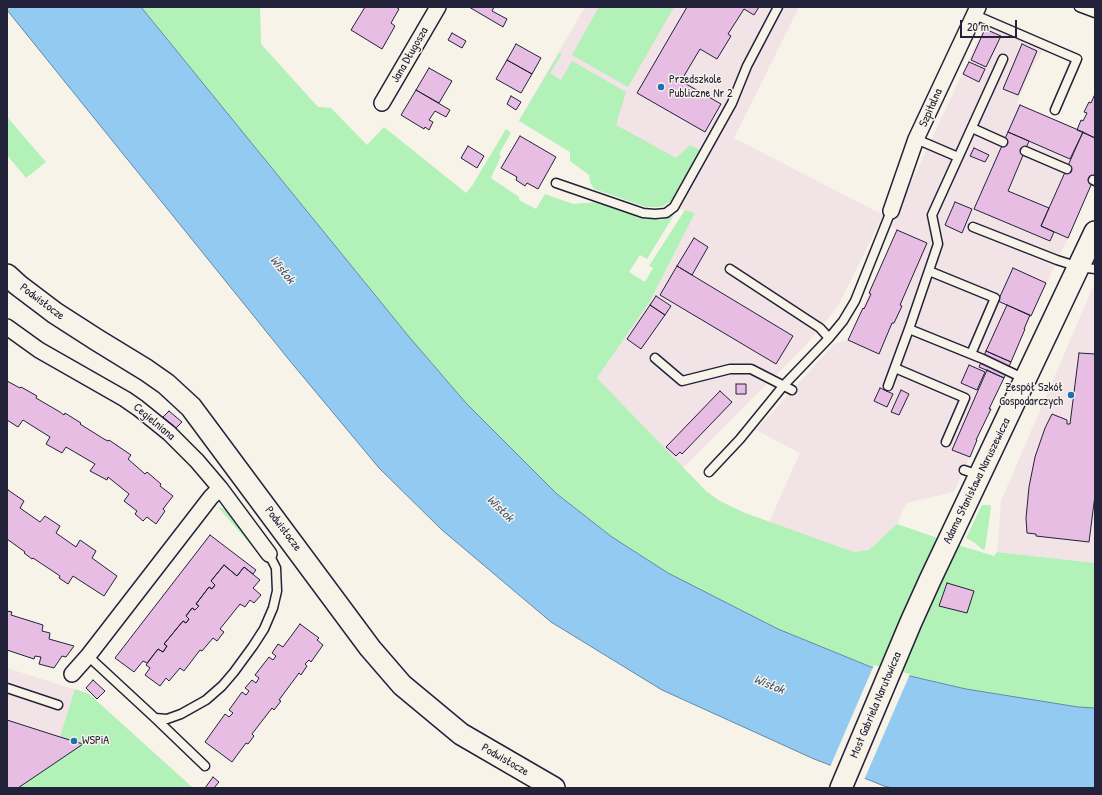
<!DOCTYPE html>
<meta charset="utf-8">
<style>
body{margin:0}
#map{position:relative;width:1102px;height:795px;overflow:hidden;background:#f7f3e8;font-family:"Patrick Hand",sans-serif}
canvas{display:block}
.frame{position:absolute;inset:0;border:8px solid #22223b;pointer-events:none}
.scale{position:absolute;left:960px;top:20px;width:57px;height:18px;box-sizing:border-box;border:2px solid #22223b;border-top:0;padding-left:5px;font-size:12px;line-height:14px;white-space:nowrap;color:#22223b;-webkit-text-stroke:3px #f7f3e8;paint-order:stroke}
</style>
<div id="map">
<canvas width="1102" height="795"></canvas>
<div class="frame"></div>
<div class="scale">20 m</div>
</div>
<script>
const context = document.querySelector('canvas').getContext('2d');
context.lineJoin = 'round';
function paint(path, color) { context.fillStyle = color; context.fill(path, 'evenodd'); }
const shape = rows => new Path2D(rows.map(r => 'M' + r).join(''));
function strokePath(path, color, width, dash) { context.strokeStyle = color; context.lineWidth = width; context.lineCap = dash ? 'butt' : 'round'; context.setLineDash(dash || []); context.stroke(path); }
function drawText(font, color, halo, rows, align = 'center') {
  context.font = font + ' "Patrick Hand",sans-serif'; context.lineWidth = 3; context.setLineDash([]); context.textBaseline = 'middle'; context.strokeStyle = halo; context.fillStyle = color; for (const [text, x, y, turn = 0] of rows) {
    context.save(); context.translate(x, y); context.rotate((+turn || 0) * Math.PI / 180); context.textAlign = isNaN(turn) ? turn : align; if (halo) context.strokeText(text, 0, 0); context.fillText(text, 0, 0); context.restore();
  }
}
const built = shape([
 [585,7,799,7,734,138,883,215,838,306,805,346,683,468,597,378,650,301,695,213,674,207,519,120],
 [985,25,1043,50,1032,68,1017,103,1095,138,1095,176,1068,238,1025,329,954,492,906,503,897,524,869,550,854,552,769,522,800,453,756,430,834,344,848,340,897,230,891,226],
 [1095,288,1095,563,997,552,1001,501,1092,289],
 [7,668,89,694,193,788,7,788]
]);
const green = shape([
 [141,7,260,7,261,44,318,107,331,108,367,145,384,127,466,193,472,186,506,129,511,133,499,154,501,156,491,178,519,197,519,200,536,209,545,194,573,204,598,202,642,216,661,220,674,215,647,259,640,255,629,272,645,282,653,268,649,266,685,210,695,213,650,301,597,378,706,491,720,501,745,513,854,552,869,550,897,524,955,544,994,556,997,552,1095,563,1095,708,1078,707,966,689,871,667,778,629,668,573,612,537,557,494,466,403,410,338],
 [599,7,674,7,628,87,572,55],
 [559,53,562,54,550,73,561,80,572,61,626,92,616,125,676,158,690,145,700,150,676,197,669,202,664,206,657,207,646,207,594,189,590,182,589,175,570,161,570,152,519,121],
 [7,117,46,162,26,178,7,155],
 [982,505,990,505,991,507,985,549,983,550,975,543,966,538],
 [218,507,225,509,228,511,264,550,269,566],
 [75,689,89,694,193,788,18,788,60,737]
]);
const water = shape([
 [7,7,141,7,410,338,466,403,557,494,612,537,668,573,778,629,871,667,966,689,1078,707,1095,708,1095,788,892,788,884,786,864,778,814,759,662,690,551,622,442,530,379,468,290,361,7,10,7,7]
]);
const pier = shape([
 [874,665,910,674,864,780,830,767]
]);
const building = shape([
 [365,7,396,7,399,9,391,23,395,26,382,49,351,30,365,7],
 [469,7,494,7,492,11,507,19,503,27,469,7],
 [687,7,759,7,754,15,744,9,728,34,731,36,717,59,700,49,681,81,721,104,705,132,637,93,687,7],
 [985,29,1001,36,986,67,971,60,985,29],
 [452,33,466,41,462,48,448,40,452,33],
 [516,44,541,58,532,74,507,60,516,44],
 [1022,44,1037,51,1018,95,1003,89,1022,44],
 [507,60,532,74,521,93,496,79,507,60],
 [969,62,985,69,979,82,963,74,969,62],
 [429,68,452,81,439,103,416,90,429,68],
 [416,90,450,110,446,117,435,111,429,120,433,122,429,130,425,127,424,129,401,115,416,90],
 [1095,94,1095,138,1077,130,1081,120,1083,121,1087,113,1084,112,1089,102,1091,103,1095,94],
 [511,96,521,102,516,110,507,104,511,96],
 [1020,105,1083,132,1070,159,1008,132,1020,105],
 [1008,132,1029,141,1008,191,1049,208,1041,226,1054,232,1050,241,974,209,1008,132],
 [1083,132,1095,138,1095,176,1068,238,1041,226,1083,132],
 [520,136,556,157,538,189,527,183,525,186,516,180,517,177,501,168,520,136],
 [468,146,484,156,477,168,461,158,468,146],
 [974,148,989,155,985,162,970,156,974,148],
 [955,202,972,209,962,233,945,225,955,202],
 [897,230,927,243,900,305,902,306,894,323,892,323,879,354,848,340,863,308,864,309,871,294,869,293,897,230],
 [694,238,708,247,692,275,677,266,694,238],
 [677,266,793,336,776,364,660,295,677,266],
 [1013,268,1046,283,1031,316,998,301,1013,268],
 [656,296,671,306,665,315,650,305,656,296],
 [650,305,665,315,641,349,627,339,650,305],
 [1007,305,1030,315,1024,329,1025,329,1011,362,986,351,1007,305],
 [986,351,1011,362,1004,378,979,367,986,351],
 [1079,353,1095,354,1095,495,1089,542,1036,536,1036,534,1027,533,1026,518,1029,487,1035,457,1045,428,1052,414,1067,420,1067,424,1070,424,1079,353],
 [969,365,985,372,977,390,961,383,969,365],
 [987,370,1004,378,989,409,991,409,976,440,977,440,970,457,952,450,987,370],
 [7,381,20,388,21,387,37,396,36,398,60,412,64,415,65,413,81,423,80,424,104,439,108,441,109,440,131,455,128,459,145,474,147,472,161,484,160,486,173,496,163,509,165,511,156,524,147,517,143,521,135,514,137,511,124,501,129,494,108,477,107,480,90,471,95,464,66,447,62,453,46,444,50,437,23,420,18,427,7,420,7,381],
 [736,384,746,384,746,394,736,394,736,384],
 [880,388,893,394,887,407,874,401,880,388],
 [901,390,909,394,899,415,891,412,901,390],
 [720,391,732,402,682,454,680,452,676,456,666,447,720,391],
 [169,411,182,422,176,428,163,417,169,411],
 [8,490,24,501,20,508,40,522,45,516,60,526,56,533,76,547,80,540,96,551,92,558,117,576,104,596,73,576,68,584,59,578,60,576,33,558,32,559,24,553,25,552,7,539,7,492,8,490],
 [210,535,256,570,253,574,244,567,237,576,224,565,211,581,215,585,212,589,209,587,196,604,199,606,195,610,192,608,186,616,189,619,186,623,183,621,164,644,167,646,163,652,158,649,147,663,143,661,134,672,115,658,210,535],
 [224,565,237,576,244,567,260,580,253,588,261,595,254,603,250,600,245,607,240,604,220,629,224,632,217,641,213,638,202,651,200,650,184,671,180,668,169,681,166,678,160,686,145,675,150,668,146,665,158,649,163,652,167,646,164,644,183,621,186,623,189,619,186,616,192,608,195,610,199,606,196,604,209,587,212,589,215,585,211,581,224,565],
 [947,583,974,591,967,613,939,606,947,583],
 [7,611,12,612,11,615,43,625,42,631,50,633,49,639,74,646,66,657,62,656,54,668,39,664,41,657,35,656,34,659,7,650,7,611],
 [300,624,319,638,317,640,323,645,311,662,309,660,305,664,307,666,301,675,299,673,279,700,281,701,274,710,272,708,252,734,254,736,248,744,246,743,232,762,205,742,225,714,229,717,233,713,229,710,242,692,246,695,249,691,245,688,252,680,256,683,259,678,255,675,269,657,273,660,276,656,272,653,278,644,283,647,300,624],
 [93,680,105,691,97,699,86,688,93,680],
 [7,720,60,737,83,744,18,788,7,788,7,720],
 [213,777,219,782,214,788,205,788,213,777]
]);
const lane = shape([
 [1079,7,1095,13],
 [975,15,1077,59,1055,110],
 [972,128,1003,142],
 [916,139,958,157],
 [1025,151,1067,169],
 [1093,180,1095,181],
 [556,183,643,213,655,214,666,213,674,207,732,103,747,66,778,7],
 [973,227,1057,260,1079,267,1095,269],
 [730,269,820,328,829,338],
 [929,271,995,298,971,354],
 [909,329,983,359,1025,379],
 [655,358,682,381,730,369,751,369,792,390],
 [895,368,965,398,946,442],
 [888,386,909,329,938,244,932,215,1003,59],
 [964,470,979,475],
 [709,472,740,439,784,385,829,338,843,321,855,301,891,211],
 [88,656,155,718,205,766],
 [7,688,58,705],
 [155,718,167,719,181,714,206,700,222,686,234,672,253,646,264,629,273,608,277,591,276,568,269,554]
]);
const street = shape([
 [382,103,438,7],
 [891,211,916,139,978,7],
 [7,327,39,350,125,399,138,408,169,433,197,461,220,488,269,554],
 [72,674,88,656,211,497,220,488]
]);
const secondary = shape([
 [7,275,18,285,55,313,97,340,146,370,166,384,191,407,370,648,402,685,461,734,554,788],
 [841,788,911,622,930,580,1095,232]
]);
const markers = [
 [661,87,4,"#1f6fb2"],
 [1071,395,4,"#1f6fb2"],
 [74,741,4,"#1f6fb2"]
];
const streetNames = [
 ["Jana Długosza",410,55,-60],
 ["Szpitalna",931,108,-66],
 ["Podwisłocze",42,302,37],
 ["Cegielniana",154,422,40],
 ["Adama Stanisława Naruszewicza",977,481,-64],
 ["Podwisłocze",283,529,53],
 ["Most Gabriela Narutowicza",876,705,-67],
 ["Podwisłocze",505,760,30]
];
const poiNames = [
 ["Przedszkole",669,80],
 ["Publiczne Nr 2",669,94],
 ["Zespół Szkół",1063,388,"right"],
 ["Gospodarczych",1063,402,"right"],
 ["WSPiA",82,741]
];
const waterNames = [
 ["Wisłok",282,270,51],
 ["Wisłok",500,509,44],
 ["Wisłok",769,685,22]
];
paint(built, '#f2e3e6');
paint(green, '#b2f1b7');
paint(water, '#92caf1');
strokePath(water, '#6587a8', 1);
paint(pier, '#f7f3e8');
paint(building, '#e8bde3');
strokePath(building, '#22223b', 1);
strokePath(lane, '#22223b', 11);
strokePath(street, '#22223b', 18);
strokePath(secondary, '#22223b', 24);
strokePath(lane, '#f7f3e8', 8);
strokePath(street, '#f7f3e8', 15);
strokePath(secondary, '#f7f3e8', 21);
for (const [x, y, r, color] of markers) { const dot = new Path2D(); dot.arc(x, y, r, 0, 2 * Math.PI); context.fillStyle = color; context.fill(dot); strokePath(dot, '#f7f3e8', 1.5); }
drawText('12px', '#22223b', '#f7f3e8', streetNames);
drawText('12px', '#22223b', '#f7f3e8', poiNames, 'left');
drawText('italic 13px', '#445472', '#f7f3e8', waterNames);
</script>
